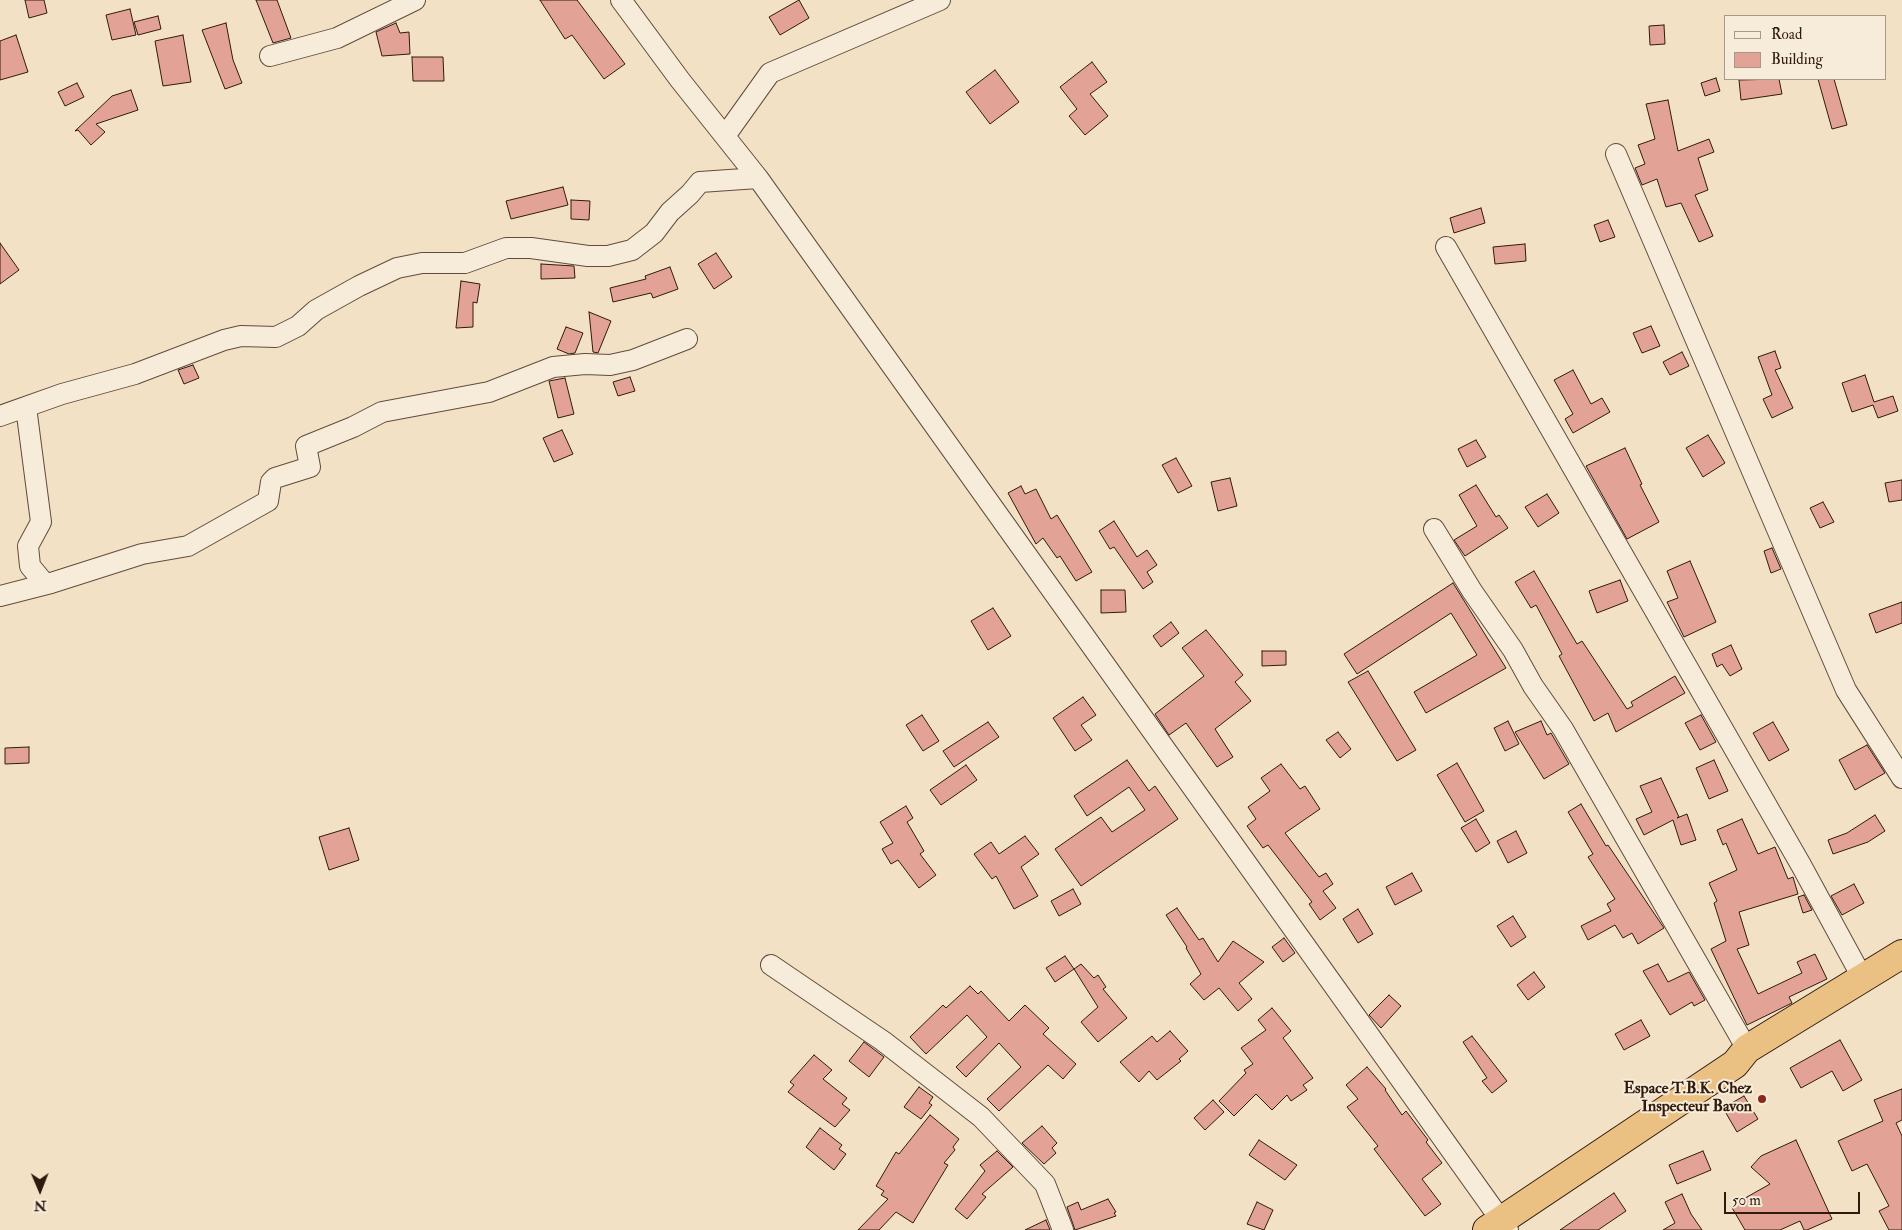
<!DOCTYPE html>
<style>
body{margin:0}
#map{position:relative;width:1902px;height:1230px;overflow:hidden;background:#f3e1c6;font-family:"IM FELL Double Pica",serif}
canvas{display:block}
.legend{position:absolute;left:1724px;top:15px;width:162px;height:65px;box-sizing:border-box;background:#f7ecda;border:1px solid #a79888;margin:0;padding:6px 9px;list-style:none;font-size:15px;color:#301a0d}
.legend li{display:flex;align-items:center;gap:10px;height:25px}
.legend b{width:25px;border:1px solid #a79888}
.north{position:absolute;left:15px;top:1165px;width:50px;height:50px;-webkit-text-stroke:4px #f7ecda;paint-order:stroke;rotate:179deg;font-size:14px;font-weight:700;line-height:20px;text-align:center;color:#301a0d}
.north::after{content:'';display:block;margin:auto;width:18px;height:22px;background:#301a0d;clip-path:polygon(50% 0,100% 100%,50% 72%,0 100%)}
.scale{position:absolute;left:1724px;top:1192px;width:136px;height:22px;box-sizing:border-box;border:2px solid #301a0d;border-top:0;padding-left:6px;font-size:15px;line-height:18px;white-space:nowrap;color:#301a0d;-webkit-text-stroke:4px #f7ecda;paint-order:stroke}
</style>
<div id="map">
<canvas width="1902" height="1230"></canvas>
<ul class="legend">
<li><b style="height:6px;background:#f7ecda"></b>Road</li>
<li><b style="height:14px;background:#e2a396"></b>Building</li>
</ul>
<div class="north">N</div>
<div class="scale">50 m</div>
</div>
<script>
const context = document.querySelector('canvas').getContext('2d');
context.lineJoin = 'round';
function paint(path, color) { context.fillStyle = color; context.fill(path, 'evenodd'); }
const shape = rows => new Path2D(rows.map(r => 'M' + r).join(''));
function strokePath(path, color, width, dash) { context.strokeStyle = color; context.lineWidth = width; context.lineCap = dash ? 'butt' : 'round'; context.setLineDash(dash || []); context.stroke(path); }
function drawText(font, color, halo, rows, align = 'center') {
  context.font = font + ' "IM FELL Double Pica",serif'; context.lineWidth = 4; context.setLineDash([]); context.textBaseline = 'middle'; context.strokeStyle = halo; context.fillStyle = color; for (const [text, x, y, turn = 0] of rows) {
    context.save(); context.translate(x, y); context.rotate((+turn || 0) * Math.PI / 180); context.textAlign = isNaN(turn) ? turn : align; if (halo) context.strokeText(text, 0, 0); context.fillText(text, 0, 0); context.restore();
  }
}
const building = shape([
 [25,0,44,0,47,13,29,18,25,0],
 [256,0,277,0,291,38,273,43,256,0],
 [540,0,577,0,625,64,604,79,572,35,565,39,540,0],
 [799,0,809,18,780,35,769,17,799,0],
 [130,9,136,35,112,40,106,15,130,9],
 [158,16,161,29,138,35,134,22,158,16],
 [226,23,233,60,242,83,225,89,202,30,226,23],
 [396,23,400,33,409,32,410,54,382,56,376,32,396,23],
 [1664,25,1665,44,1650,45,1649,26,1664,25],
 [16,35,28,72,0,80,0,41,16,35],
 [183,35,191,82,163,86,155,41,183,35],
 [412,57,443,57,444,81,413,81,412,57],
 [1092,62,1107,82,1090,94,1108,116,1085,135,1069,116,1077,109,1060,87,1092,62],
 [995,70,1019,102,990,124,966,92,995,70],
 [1716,78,1720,91,1705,96,1701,83,1716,78],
 [1779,79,1782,94,1741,100,1739,80,1779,79],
 [1818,79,1834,79,1847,125,1832,129,1818,79],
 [77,83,84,97,65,106,58,92,77,83],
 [131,90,138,110,96,124,105,132,91,145,78,130,75,131,112,96,131,90],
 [1668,100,1678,151,1709,139,1714,152,1698,158,1708,190,1695,195,1713,236,1699,242,1681,203,1666,207,1657,179,1642,185,1635,168,1645,164,1638,145,1655,139,1646,104,1668,100],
 [563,187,568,205,511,219,506,201,563,187],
 [571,200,590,201,589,220,571,219,571,200],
 [1481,208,1485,223,1454,233,1450,218,1481,208],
 [1608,220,1615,237,1600,242,1594,225,1608,220],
 [0,243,19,270,0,284,0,243],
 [1525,244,1526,261,1495,264,1493,247,1525,244],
 [716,253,732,277,714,289,698,264,716,253],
 [541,264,574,266,575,278,541,279,541,264],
 [670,267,678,289,653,298,651,293,613,302,610,288,646,279,645,276,670,267],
 [461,281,480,284,477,303,473,302,473,327,456,328,461,281],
 [589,312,611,321,598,353,593,352,589,312],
 [1651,326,1660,346,1642,353,1633,333,1651,326],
 [566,327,583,333,575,353,569,354,557,349,566,327],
 [1775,351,1781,368,1775,370,1793,408,1772,418,1763,399,1772,395,1758,357,1775,351],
 [1682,352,1689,366,1670,375,1663,362,1682,352],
 [193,365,199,378,184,384,178,370,193,365],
 [1573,370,1591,404,1602,398,1610,412,1573,433,1565,419,1573,414,1554,380,1573,370],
 [1865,375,1874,402,1893,396,1898,411,1878,418,1873,405,1852,412,1842,383,1865,375],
 [630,377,635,391,618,396,613,382,630,377],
 [565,378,574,414,558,418,549,381,565,378],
 [562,430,573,454,554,462,543,438,562,430],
 [1708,435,1725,463,1703,477,1686,448,1708,435],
 [1476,440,1486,457,1467,467,1458,449,1476,440],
 [1625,448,1642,484,1640,485,1659,522,1627,539,1586,466,1625,448],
 [1176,458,1192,486,1178,493,1162,465,1176,458],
 [1230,478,1237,506,1218,511,1211,482,1230,478],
 [1902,480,1902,500,1889,502,1885,483,1902,480],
 [1476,485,1496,517,1499,515,1508,528,1465,556,1454,540,1477,526,1459,495,1476,485],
 [1021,486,1025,494,1036,489,1051,519,1057,515,1092,572,1076,581,1060,556,1057,558,1043,538,1036,544,1008,493,1021,486],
 [1547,494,1559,513,1538,527,1525,507,1547,494],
 [1823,502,1834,522,1820,528,1810,508,1823,502],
 [1114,521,1137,557,1147,550,1157,565,1147,572,1153,582,1143,589,1114,547,1110,549,1099,531,1114,521],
 [1772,548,1781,569,1771,573,1764,551,1772,548],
 [1690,561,1716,622,1684,637,1667,602,1678,598,1667,571,1690,561],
 [1534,571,1577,644,1582,641,1627,709,1633,706,1631,702,1675,676,1685,693,1616,732,1608,713,1594,721,1559,656,1562,654,1536,605,1531,608,1515,582,1534,571],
 [1620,580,1628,601,1597,613,1589,591,1620,580],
 [1453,583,1506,668,1426,713,1414,692,1477,655,1451,613,1357,674,1344,654,1453,583],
 [1101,590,1125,590,1126,612,1101,613,1101,590],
 [1902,602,1902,623,1876,633,1869,614,1902,602],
 [993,608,1011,636,988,650,971,621,993,608],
 [1171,622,1179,633,1161,647,1153,636,1171,622],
 [1206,630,1243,675,1235,682,1251,701,1215,729,1233,757,1217,767,1186,723,1169,735,1155,714,1204,676,1182,648,1206,630],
 [1731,645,1742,669,1730,676,1722,664,1717,667,1712,654,1731,645],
 [1262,651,1286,651,1286,665,1262,666,1262,651],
 [1368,671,1416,750,1397,761,1348,682,1368,671],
 [1083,697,1096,715,1081,725,1092,740,1075,751,1053,718,1083,697],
 [922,715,939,741,923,751,906,725,922,715],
 [1701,715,1716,742,1700,750,1685,723,1701,715],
 [1508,721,1519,744,1505,751,1494,728,1508,721],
 [1541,721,1547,735,1551,733,1569,764,1544,779,1515,732,1541,721],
 [988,722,999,737,954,767,943,751,988,722],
 [1773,722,1789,750,1769,761,1753,733,1773,722],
 [1338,732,1351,749,1340,758,1326,740,1338,732],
 [1867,745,1885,773,1855,790,1839,760,1867,745],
 [29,747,29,763,5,764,5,748,29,747],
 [1127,760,1149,791,1155,786,1178,819,1081,886,1055,849,1101,817,1112,832,1145,810,1129,787,1087,816,1074,796,1127,760],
 [1714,760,1728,791,1709,799,1696,768,1714,760],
 [1457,763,1484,811,1465,822,1437,775,1457,763],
 [1281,764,1300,789,1305,786,1320,809,1285,833,1319,877,1326,873,1333,884,1323,891,1336,908,1320,920,1309,904,1312,902,1268,845,1263,848,1247,826,1256,819,1248,807,1270,791,1261,778,1281,764],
 [966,765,977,780,941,805,930,790,966,765],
 [1661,778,1679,817,1677,818,1687,814,1696,840,1681,845,1673,820,1644,835,1636,819,1652,812,1640,786,1661,778],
 [1581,804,1606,846,1608,845,1664,928,1638,944,1632,933,1623,938,1615,925,1588,940,1581,926,1611,911,1607,904,1615,899,1588,857,1593,854,1568,812,1581,804],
 [906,806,913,818,907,822,924,851,920,854,936,875,919,888,898,860,891,864,882,849,893,843,880,822,906,806],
 [1875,815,1885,831,1868,842,1833,854,1828,840,1847,833,1875,815],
 [1476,819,1490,843,1476,852,1461,828,1476,819],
 [1742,819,1758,854,1775,847,1788,879,1793,877,1798,894,1739,912,1749,945,1737,949,1758,994,1802,973,1797,962,1815,954,1827,979,1789,997,1792,1003,1747,1025,1711,949,1726,941,1714,903,1717,901,1709,883,1737,870,1726,843,1723,845,1717,830,1742,819],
 [349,828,359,860,329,870,319,837,349,828],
 [1516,831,1527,853,1508,863,1497,841,1516,831],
 [1025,836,1039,854,1021,867,1038,896,1014,909,996,876,992,879,974,854,991,842,999,854,1025,836],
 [1412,873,1422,891,1395,905,1386,887,1412,873],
 [1854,884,1864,903,1842,915,1831,896,1854,884],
 [1073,889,1081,904,1059,916,1051,901,1073,889],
 [1804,895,1812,910,1803,913,1798,897,1804,895],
 [1177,908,1199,940,1203,938,1218,962,1233,941,1264,962,1239,983,1252,999,1238,1011,1219,988,1204,1000,1190,984,1201,974,1186,948,1187,947,1166,915,1177,908],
 [1358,909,1373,934,1358,943,1343,919,1358,909],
 [1513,916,1526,937,1511,947,1497,926,1513,916],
 [1284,938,1295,953,1283,962,1272,947,1284,938],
 [1065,956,1074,969,1081,964,1094,978,1098,975,1106,987,1103,989,1127,1018,1098,1042,1081,1022,1098,1007,1074,969,1055,982,1046,968,1065,956],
 [1658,964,1668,982,1689,972,1705,1000,1694,1006,1692,1002,1670,1015,1643,971,1658,964],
 [1534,972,1545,987,1528,1000,1517,985,1534,972],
 [970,986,978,994,981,991,1009,1021,1025,1005,1049,1028,1043,1034,1076,1064,1063,1079,1048,1065,999,1111,987,1099,1021,1067,999,1043,966,1077,956,1067,987,1037,967,1015,926,1054,910,1037,943,1005,946,1008,970,986],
 [1389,995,1401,1006,1381,1028,1369,1015,1389,995],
 [1272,1008,1291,1031,1283,1038,1313,1078,1303,1085,1307,1090,1291,1101,1287,1095,1272,1110,1256,1094,1234,1116,1219,1101,1246,1073,1244,1070,1253,1064,1241,1048,1266,1030,1258,1020,1272,1008],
 [1641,1020,1650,1036,1624,1050,1615,1034,1641,1020],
 [1170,1031,1188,1051,1179,1059,1181,1061,1157,1080,1149,1071,1139,1082,1120,1062,1152,1036,1157,1042,1170,1031],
 [1472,1036,1507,1081,1492,1093,1482,1081,1487,1078,1463,1042,1472,1036],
 [1840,1040,1862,1080,1843,1091,1832,1071,1801,1088,1790,1068,1840,1040],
 [864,1042,884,1057,869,1077,849,1061,864,1042],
 [814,1055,832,1070,823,1079,847,1098,842,1104,850,1110,835,1127,788,1092,794,1085,790,1082,814,1055],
 [1367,1067,1386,1089,1385,1090,1402,1115,1406,1111,1428,1140,1426,1142,1442,1163,1422,1179,1441,1204,1425,1216,1374,1149,1378,1146,1347,1107,1358,1099,1346,1085,1367,1067],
 [919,1087,933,1097,929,1103,932,1105,921,1119,904,1107,919,1087],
 [1902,1089,1902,1120,1896,1123,1902,1136,1902,1230,1889,1230,1879,1211,1889,1206,1867,1164,1852,1171,1838,1141,1883,1121,1874,1100,1902,1089],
 [1744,1096,1758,1119,1737,1132,1723,1108,1744,1096],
 [1213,1100,1224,1112,1205,1130,1194,1118,1213,1100],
 [930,1115,959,1139,953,1147,955,1150,944,1163,948,1165,913,1223,896,1212,879,1230,858,1230,888,1199,881,1195,884,1191,876,1186,896,1152,899,1154,930,1115],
 [1042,1126,1057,1143,1052,1148,1056,1153,1044,1164,1022,1143,1042,1126],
 [820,1128,842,1145,839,1149,846,1154,834,1170,806,1147,820,1128],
 [1259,1140,1297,1165,1285,1180,1249,1155,1259,1140],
 [1796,1140,1832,1219,1807,1230,1804,1230,1800,1221,1780,1230,1745,1230,1731,1206,1770,1184,1751,1167,1761,1156,1796,1140],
 [997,1151,1013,1167,982,1194,986,1197,967,1219,955,1209,985,1171,980,1165,997,1151],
 [1703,1151,1711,1170,1677,1184,1669,1165,1703,1151],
 [1614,1193,1626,1211,1598,1230,1560,1230,1614,1193],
 [1682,1194,1691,1214,1702,1230,1663,1230,1675,1223,1665,1202,1682,1194],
 [1108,1199,1116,1212,1114,1213,1116,1216,1075,1230,1067,1207,1078,1202,1081,1210,1108,1199],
 [1257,1202,1273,1210,1264,1230,1247,1224,1257,1202],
 [1046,1220,1050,1230,1025,1230,1046,1220]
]);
const minor = shape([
 [621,0,680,80,758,178,1508,1230],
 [270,56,337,38,415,0],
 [725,136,770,73,940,0],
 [1616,154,1846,690,1902,778],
 [1446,247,1801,865,1863,979],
 [26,407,41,522,28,546,30,566,45,584],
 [0,416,62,394,135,374,224,340,241,336,276,337,298,326,316,310,359,286,397,268,422,263,465,263,506,248,531,248,588,256,608,256,632,250,654,233,670,212,690,194,700,182,758,178],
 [1434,529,1472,591,1513,650,1533,686,1563,729,1747,1049],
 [0,596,51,583,142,554,188,546,268,501,271,482,275,478,310,467,306,446,353,427,382,412,489,392,553,367,585,364,610,365,633,360,687,339],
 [771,965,883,1041,981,1117,1045,1184,1063,1230]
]);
const trunk = shape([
 [1487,1230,1735,1064,1747,1049,1902,954]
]);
const markers = [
 [1762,1099,5,"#8f2418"]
];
const poiNames = [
 ["Espace T.B.K. Chez",1752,1090],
 ["Inspecteur Bavon",1752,1108]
];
paint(building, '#e2a396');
strokePath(building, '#301a0d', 1);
strokePath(minor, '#614c3b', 22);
strokePath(trunk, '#301a0d', 30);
strokePath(minor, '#f7ecda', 20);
strokePath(trunk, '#eac083', 28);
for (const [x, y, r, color] of markers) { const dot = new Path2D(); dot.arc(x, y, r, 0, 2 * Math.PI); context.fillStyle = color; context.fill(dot); strokePath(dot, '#f7ecda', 2); }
drawText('bold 16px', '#301a0d', '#f7ecda', poiNames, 'right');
</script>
